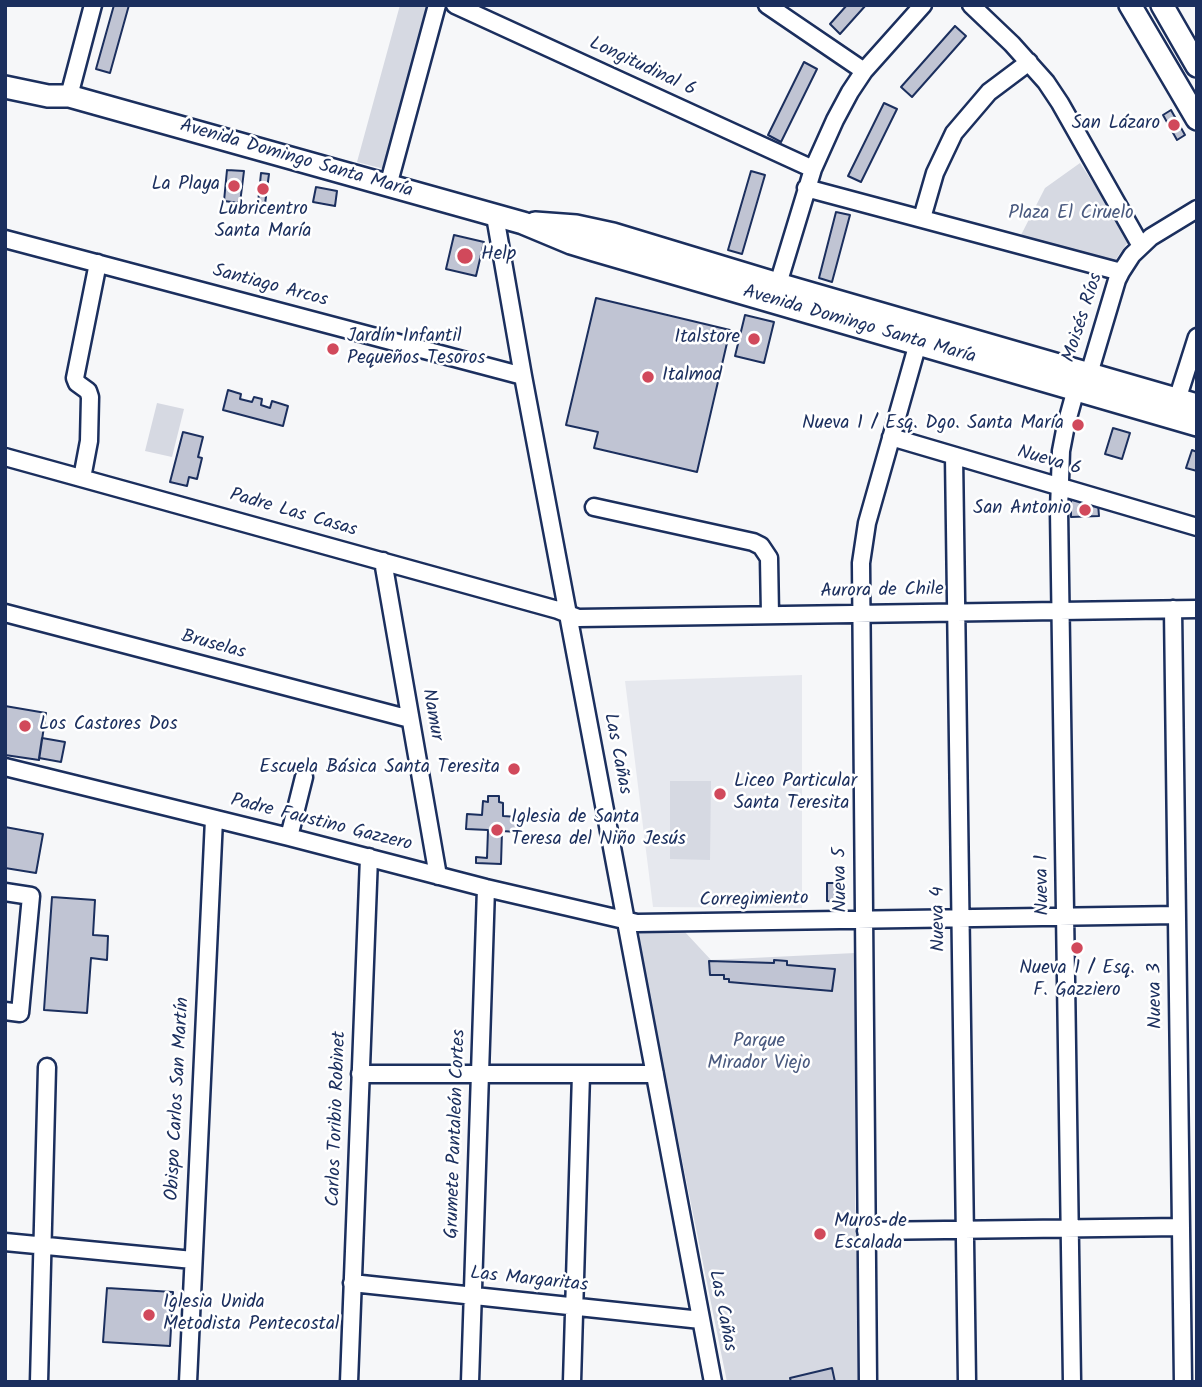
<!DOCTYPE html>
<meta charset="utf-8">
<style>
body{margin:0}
#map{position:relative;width:1202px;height:1387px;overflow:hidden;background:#f6f7f9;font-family:Kalam,sans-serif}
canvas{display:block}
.frame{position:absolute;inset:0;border:7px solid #1b2f5e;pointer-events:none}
</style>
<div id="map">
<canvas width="1202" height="1387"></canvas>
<div class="frame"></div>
</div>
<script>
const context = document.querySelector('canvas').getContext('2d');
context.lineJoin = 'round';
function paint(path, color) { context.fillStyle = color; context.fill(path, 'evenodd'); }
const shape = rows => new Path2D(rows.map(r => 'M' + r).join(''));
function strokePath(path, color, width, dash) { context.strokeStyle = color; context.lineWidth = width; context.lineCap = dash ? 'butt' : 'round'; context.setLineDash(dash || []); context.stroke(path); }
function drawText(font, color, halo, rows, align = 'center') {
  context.font = font + ' Kalam,sans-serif'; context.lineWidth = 5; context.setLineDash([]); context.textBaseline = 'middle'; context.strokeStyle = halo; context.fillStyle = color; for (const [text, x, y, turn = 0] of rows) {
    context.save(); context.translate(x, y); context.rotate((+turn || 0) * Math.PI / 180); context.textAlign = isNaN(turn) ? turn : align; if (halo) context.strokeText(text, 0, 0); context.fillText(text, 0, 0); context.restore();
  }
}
const built = shape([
 [802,675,802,908,653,907,625,681]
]);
const green = shape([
 [400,5,428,5,384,169,357,162],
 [1080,163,1130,239,1112,265,1020,237,1045,188],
 [157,403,184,409,172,457,145,451],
 [670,781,711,781,710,860,670,859],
 [636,932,685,932,711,960,855,953,855,1202,862,1382,727,1382]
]);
const building = shape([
 [114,5,129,5,110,73,96,69,114,5],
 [847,5,866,5,840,34,830,24,847,5],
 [955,26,966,36,912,97,901,87,955,26],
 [804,62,817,69,781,142,768,135,804,62],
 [884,103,897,109,861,182,848,176,884,103],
 [1171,110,1185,135,1177,140,1163,115,1171,110],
 [227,170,244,171,240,203,224,201,227,170],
 [751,171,765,175,742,254,728,250,751,171],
 [261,173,269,174,265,204,258,203,261,173],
 [316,187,337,191,335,206,313,202,316,187],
 [836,212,850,215,832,282,819,278,836,212],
 [454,235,484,242,476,276,446,269,454,235],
 [596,298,730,330,697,472,594,448,598,432,566,425,596,298],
 [745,315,774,322,764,363,735,356,745,315],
 [228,390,241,394,240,399,252,402,254,397,262,399,261,405,270,408,272,401,288,406,283,426,223,410,228,390],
 [1113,428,1130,433,1122,459,1105,454,1113,428],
 [183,432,203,437,198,457,202,458,197,479,189,477,187,486,170,482,183,432],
 [1192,450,1197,452,1197,471,1186,468,1192,450],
 [1071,496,1098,504,1099,516,1071,517,1071,496],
 [5,706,46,713,39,760,5,755,5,706],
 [42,738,65,742,61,762,39,758,42,738],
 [488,796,499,796,499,802,503,803,503,816,518,817,517,832,502,831,501,864,476,863,476,857,487,858,488,830,466,829,467,814,482,815,483,801,488,802,488,796],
 [5,827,43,834,36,873,5,868,5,827],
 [827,883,844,883,844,897,839,902,827,901,827,883],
 [52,897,95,900,93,935,108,936,107,960,91,958,87,1013,44,1010,52,897],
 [774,960,787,961,787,965,835,969,832,991,729,982,729,979,724,979,724,975,710,975,709,961,774,963,774,960],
 [107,1288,173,1292,170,1346,103,1342,107,1288],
 [832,1368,835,1382,791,1382,790,1378,832,1368]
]);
const minor = shape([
 [455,5,813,169],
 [767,5,864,71],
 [971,5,1012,44,1046,82,1060,103,1141,246],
 [69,96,93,5],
 [388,186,437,5],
 [806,188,1121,272],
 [495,216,523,376,713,1382],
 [922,218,935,173,954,133,989,92,1029,62],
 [5,239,523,376],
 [775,294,813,169,835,120,850,92,864,71,923,5],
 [1177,400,1197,337],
 [891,437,1197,527],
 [954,456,967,1382],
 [5,457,558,610,578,618,1197,609],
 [82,478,89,441,90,397,88,391,77,383,75,378,98,263],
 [594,507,753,542,761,546,769,558,770,615],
 [383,561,438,876],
 [1173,609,1183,1382],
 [5,613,410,719],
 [5,767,289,837,486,888,637,923,1177,915],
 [289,837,304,777],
 [5,892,31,896,20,1013,5,1011],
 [360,1074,655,1074],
 [866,1231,1181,1227],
 [5,1242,193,1260],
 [352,1283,701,1320],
 [39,1382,47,1067],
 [188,1382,214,819],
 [349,1382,369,857],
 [470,1382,486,888],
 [572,1382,581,1074],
 [868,1382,861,563,867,523,918,343],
 [1072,1382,1059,510,1061,451,1066,425,1076,389,1089,374,1117,280,1121,272,1132,255,1151,237,1197,209]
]);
const major = shape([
 [1130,5,1197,119],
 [1162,5,1197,66],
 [5,87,48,96,69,96,523,223,571,243,594,250,1197,425],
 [535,223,576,226,613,234,778,284,1197,405]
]);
const markers = [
 [1174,125,7,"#d1495b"],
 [234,186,7,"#d1495b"],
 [263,189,7,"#d1495b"],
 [465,256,9,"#d1495b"],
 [754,339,7,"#d1495b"],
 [333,349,7,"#d1495b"],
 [648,377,7,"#d1495b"],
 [1078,425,7,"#d1495b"],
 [1085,510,7,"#d1495b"],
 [25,726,7,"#d1495b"],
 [514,769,7,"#d1495b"],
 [720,794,7,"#d1495b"],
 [497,830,7,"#d1495b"],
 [1077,948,7,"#d1495b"],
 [820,1234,7,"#d1495b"],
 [149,1315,7,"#d1495b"]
];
const streetNames = [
 ["Longitudinal 6",642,68,25],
 ["Avenida Domingo Santa María",296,160,16],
 ["Santiago Arcos",270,287,15],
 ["Moisés Ríos",1084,318,-72],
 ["Avenida Domingo Santa María",859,326,16],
 ["Nueva 6",1049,462,16],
 ["Padre Las Casas",293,514,16],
 ["Aurora de Chile",882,592,-1],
 ["Bruselas",213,646,15],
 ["Namur",431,715,80],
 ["Las Cañas",616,754,79],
 ["Padre Faustino Gazzero",321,824,14],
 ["Nueva 5",842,880,-91],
 ["Nueva 1",1044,885,-91],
 ["Corregimiento",754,901,-1],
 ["Nueva 4",940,919,-91],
 ["Nueva 3",1157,996,-91],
 ["Obispo Carlos San Martín",179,1099,-87],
 ["Carlos Toribio Robinet",338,1119,-88],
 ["Grumete Pantaleón Cortes",457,1134,-88],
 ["Las Margaritas",529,1281,6],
 ["Las Cañas",721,1311,79]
];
const poiNames = [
 ["San Lázaro",1160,125,"right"],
 ["La Playa",220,186,"right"],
 ["Lubricentro",263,211,"center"],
 ["Santa María",263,233,"center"],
 ["Help",481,256],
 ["Jardín Infantil",347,338],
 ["Pequeños Tesoros",347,360],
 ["Italstore",740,339,"right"],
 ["Italmod",662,377],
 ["Nueva 1 / Esq. Dgo. Santa María",1064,425,"right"],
 ["San Antonio",1071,510,"right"],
 ["Los Castores Dos",39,726],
 ["Escuela Básica Santa Teresita",500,769,"right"],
 ["Liceo Particular",734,783],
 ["Santa Teresita",734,805],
 ["Iglesia de Santa",511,819],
 ["Teresa del Niño Jesús",511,841],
 ["Nueva 1 / Esq.",1077,970,"center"],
 ["F. Gazziero",1077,992,"center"],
 ["Muros de",834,1223],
 ["Escalada",834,1245],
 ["Iglesia Unida",163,1304],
 ["Metodista Pentecostal",163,1326]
];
const parkNames = [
 ["Plaza El Ciruelo",1071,215],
 ["Parque",759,1043],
 ["Mirador Viejo",759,1065]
];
paint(built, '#e6e8ee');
paint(green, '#d6d9e2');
paint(building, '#c0c4d3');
strokePath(building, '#1b2f5e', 2);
strokePath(minor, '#1b2f5e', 21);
strokePath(major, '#1b2f5e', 26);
strokePath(minor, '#fff', 16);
strokePath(major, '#fff', 21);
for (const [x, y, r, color] of markers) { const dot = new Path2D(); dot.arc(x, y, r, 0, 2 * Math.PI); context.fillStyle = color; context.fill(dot); strokePath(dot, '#fff', 2.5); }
drawText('19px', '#1b2f5e', '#fff', streetNames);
drawText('19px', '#1b2f5e', '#fff', poiNames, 'left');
drawText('19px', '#4a5a7f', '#fff', parkNames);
</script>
